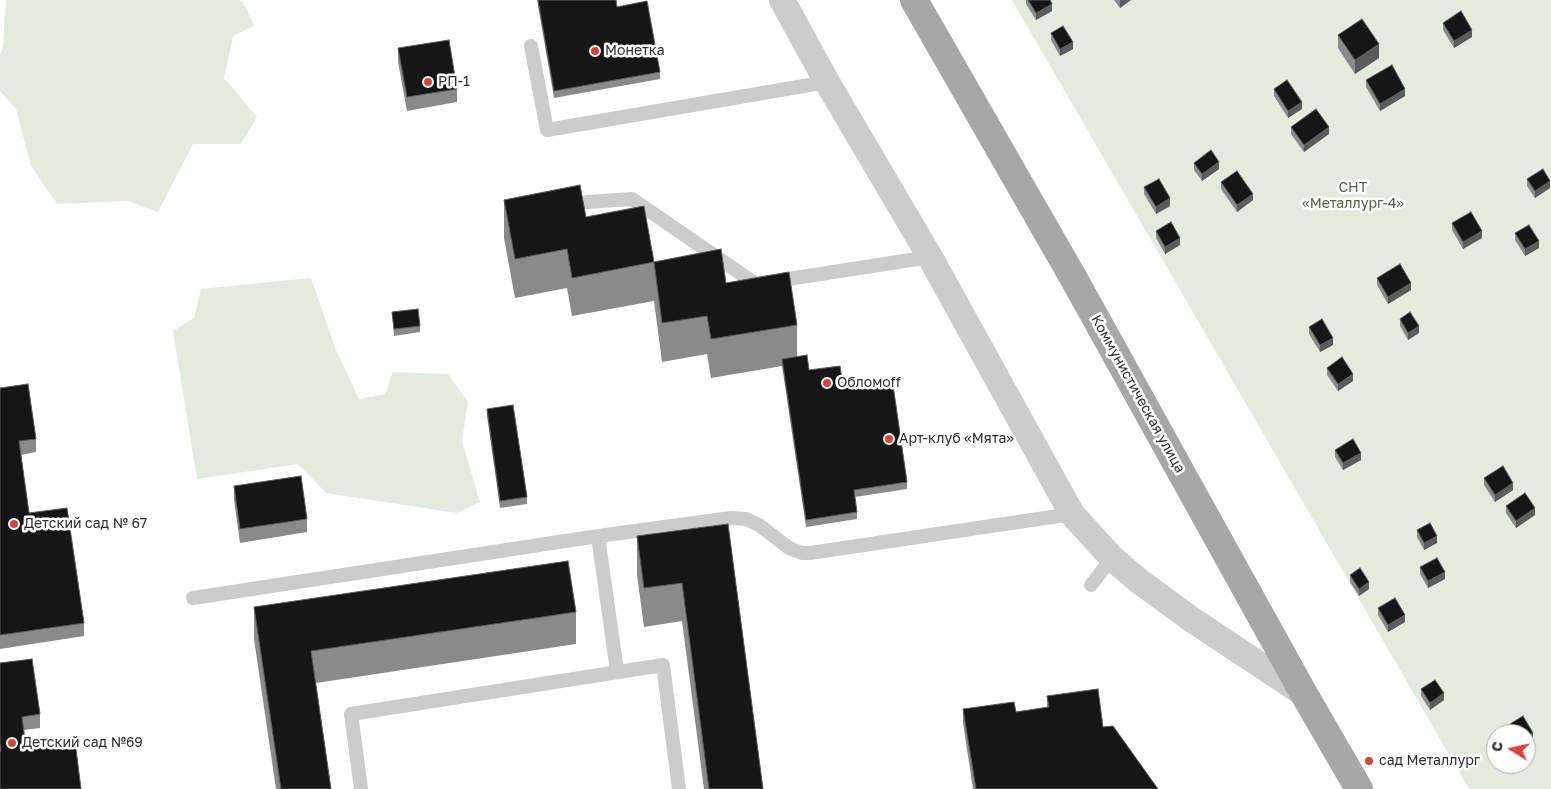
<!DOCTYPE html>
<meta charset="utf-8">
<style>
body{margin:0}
#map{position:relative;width:1551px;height:789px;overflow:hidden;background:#fff;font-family:"Golos Text",sans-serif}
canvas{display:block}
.north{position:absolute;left:1486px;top:724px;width:50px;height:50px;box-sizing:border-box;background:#fff;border:1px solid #acacac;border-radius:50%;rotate:280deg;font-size:14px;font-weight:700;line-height:20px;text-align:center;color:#2f2f2f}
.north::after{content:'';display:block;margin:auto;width:18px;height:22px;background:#d8423f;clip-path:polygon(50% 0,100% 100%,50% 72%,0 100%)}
</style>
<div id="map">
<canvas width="1551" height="789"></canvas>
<div class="north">С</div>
</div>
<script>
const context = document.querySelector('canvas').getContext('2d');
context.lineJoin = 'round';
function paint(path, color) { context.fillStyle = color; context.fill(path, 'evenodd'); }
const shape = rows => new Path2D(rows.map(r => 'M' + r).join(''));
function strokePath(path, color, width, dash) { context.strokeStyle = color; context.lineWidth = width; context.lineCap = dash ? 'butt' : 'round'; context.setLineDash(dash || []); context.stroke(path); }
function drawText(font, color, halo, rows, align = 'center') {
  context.font = font + ' "Golos Text",sans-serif'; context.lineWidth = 5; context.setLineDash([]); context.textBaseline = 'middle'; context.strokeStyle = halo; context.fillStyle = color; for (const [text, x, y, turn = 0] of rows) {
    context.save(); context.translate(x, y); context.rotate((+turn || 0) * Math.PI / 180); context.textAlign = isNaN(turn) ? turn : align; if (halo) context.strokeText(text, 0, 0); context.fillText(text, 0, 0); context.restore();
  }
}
const green = shape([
 [6,0,239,0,243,2,254,26,233,36,224,78,257,117,241,144,193,144,158,212,128,201,57,204,31,166,16,109,0,91,0,55,3,47],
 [1012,0,1551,0,1551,789,1469,789],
 [1496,734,1526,734,1526,764,1496,764],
 [311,278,336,350,359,399,385,394,393,372,448,374,468,402,462,441,480,502,457,513,326,493,298,464,197,479,173,331,194,318,201,289]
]);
const service = shape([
 [531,46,547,130,827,82],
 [587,202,632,199,756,284,930,257],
 [598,536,617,671],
 [1091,585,1112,558],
 [193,598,598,536,731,518,746,519,759,525,789,548,802,553,810,553,1072,514],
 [361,789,351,714,663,665,679,789]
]);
const minor = shape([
 [782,0,827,82,930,257,1072,514,1112,558,1139,581,1191,619,1304,694]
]);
const primary = shape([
 [914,0,1074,279,1304,694,1359,789]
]);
const wall = shape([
 [537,0,616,0,617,7,660,72,660,79,554,98],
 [1026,0,1050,0,1052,11,1036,20,1026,4],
 [1114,0,1131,0,1120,8],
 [1443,23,1472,37,1454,48,1443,30],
 [1051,33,1073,49,1060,56,1051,40],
 [1338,35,1379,58,1355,74,1338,48],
 [398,48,457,89,457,102,407,111,398,62],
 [1366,80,1405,96,1380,111,1366,87],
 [1274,89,1302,109,1288,118,1274,96],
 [1291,127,1329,134,1304,152,1291,134],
 [1194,163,1219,169,1202,181,1194,170],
 [1527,179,1550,188,1535,198,1527,186],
 [1221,182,1253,200,1237,212,1221,189],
 [1144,187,1170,206,1156,214,1144,194],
 [504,200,586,217,654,262,654,301,572,316,567,288,515,298,504,238],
 [1452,223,1482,238,1463,249,1452,230],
 [1156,231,1180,245,1165,254,1156,238],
 [1515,233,1539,248,1525,256,1515,240],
 [654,262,726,283,797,325,797,357,809,370,843,386,907,482,907,489,855,497,857,512,857,519,806,527,782,366,711,378,707,354,662,362,654,301],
 [1377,278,1411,290,1388,304,1377,285],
 [392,312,420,326,420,332,394,336],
 [1400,319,1419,333,1408,340,1400,326],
 [1309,327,1333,345,1320,352,1309,334],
 [1327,368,1353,381,1338,391,1327,375],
 [0,388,36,439,36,452,21,455,29,513,84,623,84,636,0,649],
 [487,409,527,497,527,504,500,508,487,416],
 [1335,450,1361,460,1343,470,1335,457],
 [1484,478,1513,490,1495,502,1484,485],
 [234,486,307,519,307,532,240,543,234,500],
 [1506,506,1535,515,1516,528,1506,513],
 [728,524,763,789,704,789,682,621,644,627,637,575,637,536],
 [1417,530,1437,543,1424,550,1417,537],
 [1420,567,1445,579,1428,588,1420,574],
 [1350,575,1369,589,1359,596,1350,582],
 [254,607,576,612,576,644,316,683,331,789,276,789,254,639],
 [1378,608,1405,622,1388,632,1378,615],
 [0,663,40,714,40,728,24,730,26,748,0,789],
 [1421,689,1444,700,1430,710,1421,696],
 [1047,696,1103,727,1158,789,973,789,963,723,963,709,1016,712,1047,707],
 [1523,716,1533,733,1533,740,1526,744,1526,734,1512,734,1510,731,1510,724]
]);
const shadedWall = shape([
 [1121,0,1131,0,1120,8,1120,1],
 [1052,4,1052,11,1036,20,1036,13],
 [1472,30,1472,37,1454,48,1454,41],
 [1073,42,1073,49,1060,56,1060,49],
 [1379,44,1379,58,1355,74,1355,60],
 [1405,89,1405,96,1380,111,1380,104],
 [1302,102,1302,109,1288,118,1288,111],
 [1329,127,1329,134,1304,152,1304,145],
 [1219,162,1219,169,1202,181,1202,174],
 [1550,181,1550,188,1535,198,1535,191],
 [1253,194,1253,200,1237,212,1237,205],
 [1170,198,1170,206,1156,214,1156,207],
 [1482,231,1482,238,1463,249,1463,242],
 [1180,238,1180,245,1165,254,1165,247],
 [1539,241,1539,248,1525,256,1525,249],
 [1411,283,1411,290,1388,304,1388,297],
 [1419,326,1419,333,1408,340,1408,333],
 [1333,338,1333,345,1320,352,1320,345],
 [1353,374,1353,381,1338,391,1338,384],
 [1361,453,1361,460,1343,470,1343,463],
 [1513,483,1513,490,1495,502,1495,495],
 [1535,508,1535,515,1516,528,1516,521],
 [1437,536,1437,543,1424,550,1424,543],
 [1445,572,1445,579,1428,588,1428,581],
 [1369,582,1369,589,1359,596,1359,589],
 [1405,615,1405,622,1388,632,1388,625],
 [1444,693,1444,700,1430,710,1430,703],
 [1533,733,1533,740,1526,744,1526,737]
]);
const building = shape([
 [538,0,616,0,617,7,647,1,660,72,554,91,538,0],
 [1028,0,1050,0,1052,4,1036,13,1028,0],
 [1461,11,1472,30,1454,41,1443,23,1461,11],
 [1362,19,1379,44,1355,60,1338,35,1362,19],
 [1063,26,1073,42,1060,49,1051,33,1063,26],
 [449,40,457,89,407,97,398,48,449,40],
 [1392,65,1405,89,1380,104,1366,80,1392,65],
 [1287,80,1302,102,1288,111,1274,89,1287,80],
 [1316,109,1329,127,1304,145,1291,127,1316,109],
 [1211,150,1219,162,1202,174,1194,163,1211,150],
 [1543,169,1550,181,1535,191,1527,179,1543,169],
 [1237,171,1253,194,1237,205,1221,182,1237,171],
 [1159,179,1170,198,1156,207,1144,187,1159,179],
 [580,185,586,217,644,206,654,262,572,278,567,249,515,259,504,200,580,185],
 [1471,212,1482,231,1463,242,1452,223,1471,212],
 [1171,222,1180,238,1165,247,1156,231,1171,222],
 [1529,225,1539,241,1525,249,1515,233,1529,225],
 [721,249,726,283,789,272,797,325,711,339,707,316,662,323,654,262,721,249],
 [1400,264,1411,283,1388,297,1377,278,1400,264],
 [418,309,420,326,394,329,392,312,418,309],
 [1410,312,1419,326,1408,333,1400,319,1410,312],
 [1322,319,1333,338,1320,345,1309,327,1322,319],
 [807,355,809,370,840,366,843,386,892,378,907,482,854,490,857,512,806,520,782,359,807,355],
 [1342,357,1353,374,1338,384,1327,368,1342,357],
 [28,384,36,439,19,441,29,513,67,508,84,623,0,635,0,388,28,384],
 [513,405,527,497,500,501,487,409,513,405],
 [1353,439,1361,453,1343,463,1335,450,1353,439],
 [1503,466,1513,483,1495,495,1484,478,1503,466],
 [301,476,307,519,240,529,234,486,301,476],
 [1525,493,1535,508,1516,521,1506,506,1525,493],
 [1430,523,1437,536,1424,543,1417,530,1430,523],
 [728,524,763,789,709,789,682,583,644,588,637,536,728,524],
 [1437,558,1445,572,1428,581,1420,567,1437,558],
 [568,561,576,612,311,651,331,789,281,789,254,607,568,561],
 [1360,568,1369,582,1359,589,1350,575,1360,568],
 [1395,598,1405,615,1388,625,1378,608,1395,598],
 [32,659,40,714,22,717,26,748,75,741,81,789,0,789,0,751,1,751,0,743,0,663,32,659],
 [1435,680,1444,693,1430,703,1421,689,1435,680],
 [1098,689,1103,727,1113,726,1158,789,976,789,963,709,1014,702,1016,712,1049,707,1047,696,1098,689],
 [1523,716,1533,733,1526,737,1526,734,1516,734,1510,724,1523,716]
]);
const markers = [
 [595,51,5,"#d8423f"],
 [428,82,5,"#d8423f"],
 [827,383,5,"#d8423f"],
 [889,439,5,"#d8423f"],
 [14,524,5,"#d8423f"],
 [12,743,5,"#d8423f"],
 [1369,761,5,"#d8423f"]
];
const poiNames = [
 ["Монетка",605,51],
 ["РП-1",438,82],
 ["Обломоff",837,383],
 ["Арт-клуб «Мята»",899,439],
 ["Детский сад № 67",24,524],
 ["Детский сад №69",22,743],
 ["сад Металлург",1379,761]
];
const parkNames = [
 ["СНТ",1353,188],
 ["«Металлург-4»",1353,204]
];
const streetNames = [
 ["Коммунистическая улица",1138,394,61]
];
paint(green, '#e4ebde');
strokePath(service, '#ccc', 14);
strokePath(minor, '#ccc', 26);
strokePath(primary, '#a7a7a7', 28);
paint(wall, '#8a8a8a');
paint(shadedWall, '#5c5c5c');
paint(building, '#161616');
strokePath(building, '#5c5c5c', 1);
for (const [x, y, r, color] of markers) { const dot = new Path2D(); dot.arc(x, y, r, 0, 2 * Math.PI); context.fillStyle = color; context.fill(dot); strokePath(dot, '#fff', 2); }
drawText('14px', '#2f2f2f', '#fff', poiNames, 'left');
drawText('14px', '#4e673f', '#fff', parkNames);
drawText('14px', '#2f2f2f', '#fff', streetNames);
</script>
